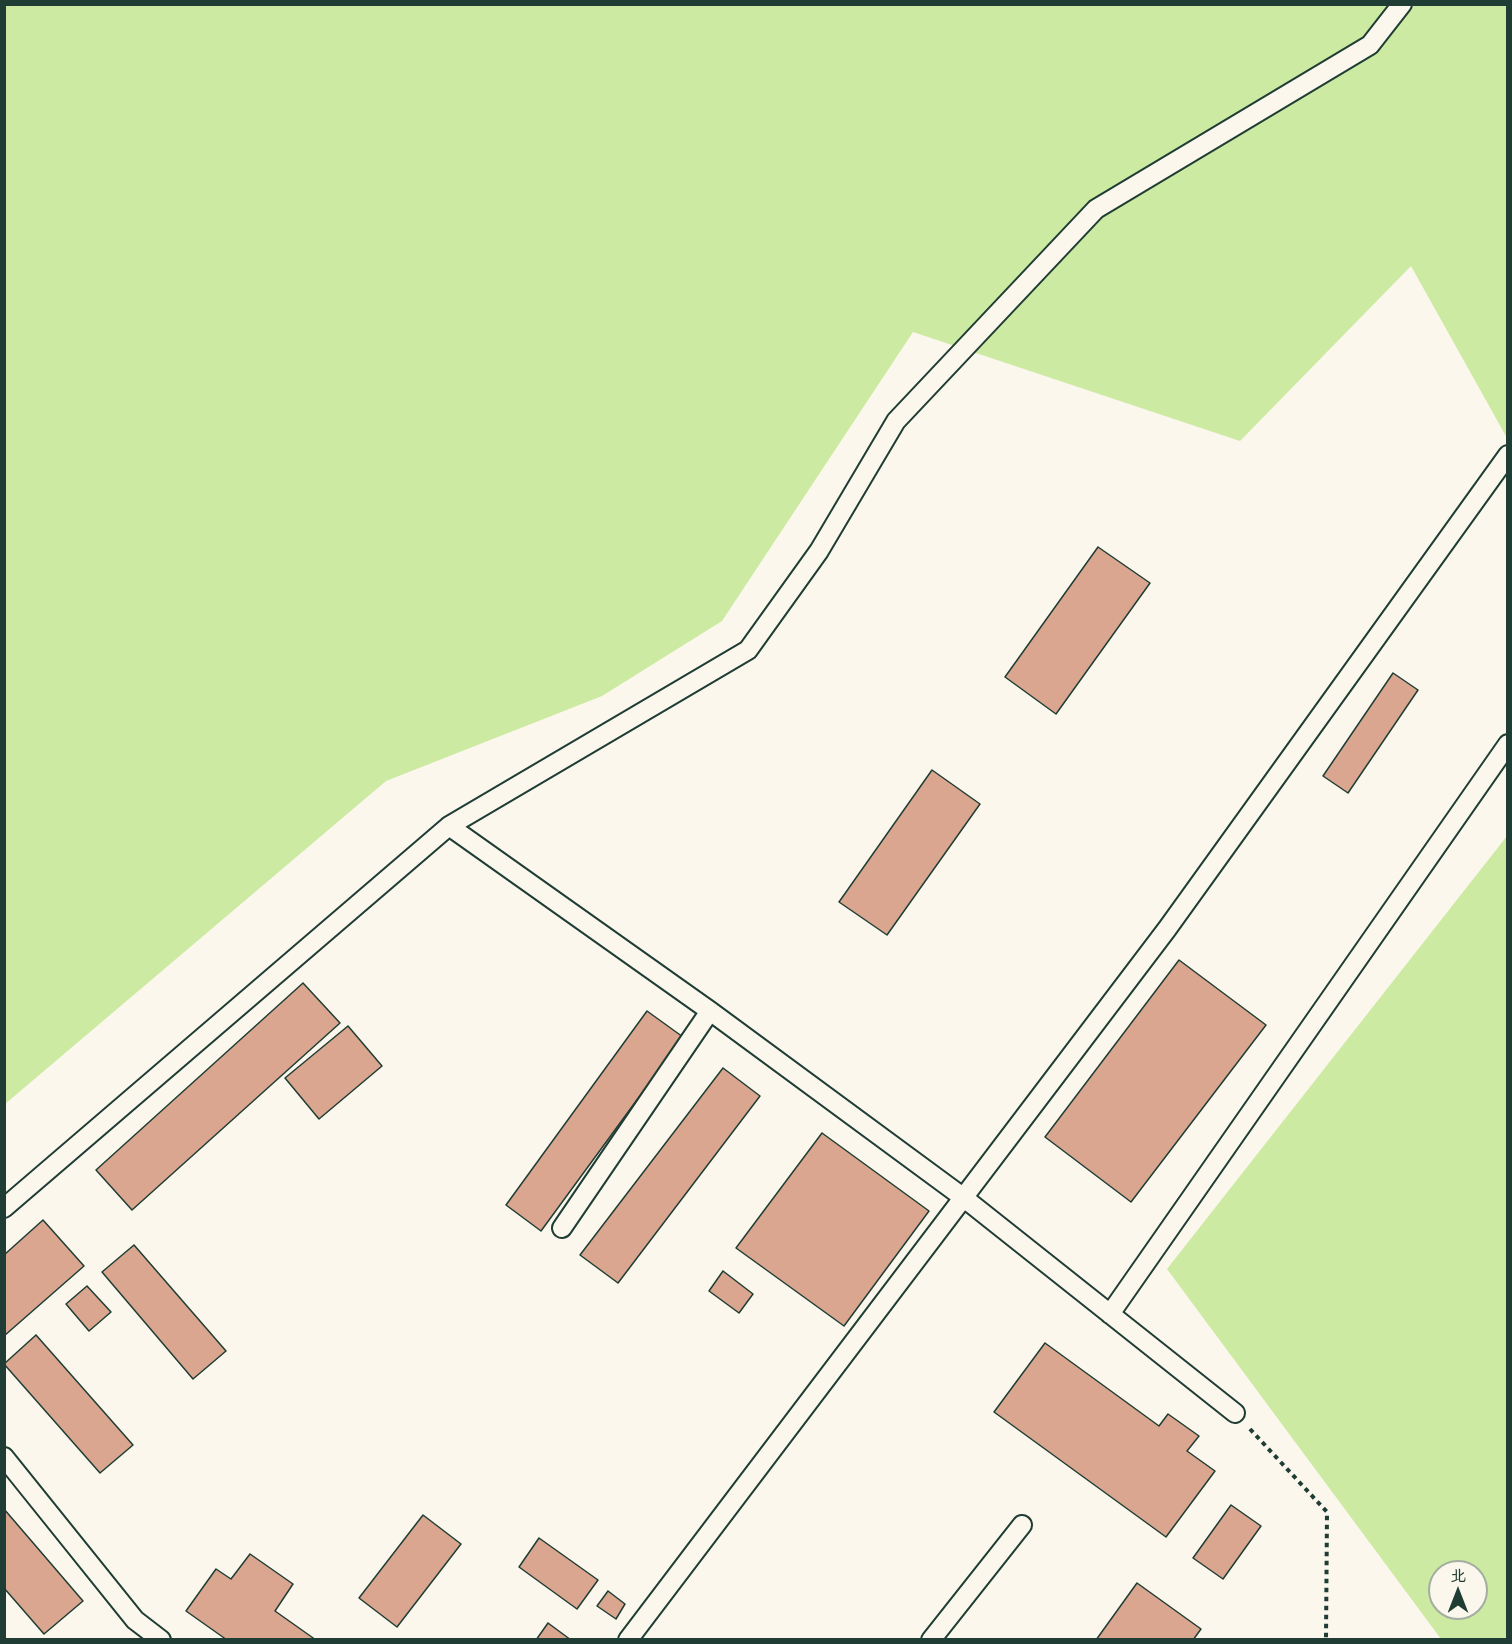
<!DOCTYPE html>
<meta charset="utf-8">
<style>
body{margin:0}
#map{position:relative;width:1512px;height:1644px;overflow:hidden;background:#fbf7ec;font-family:"Playpen Sans","LXGW WenKai TC",sans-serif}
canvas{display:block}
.frame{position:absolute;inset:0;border:6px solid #1f3d34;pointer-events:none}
.north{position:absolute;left:1428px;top:1560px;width:60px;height:60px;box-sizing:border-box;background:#fbf7ec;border:2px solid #a3ada2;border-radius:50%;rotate:0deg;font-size:16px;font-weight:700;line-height:24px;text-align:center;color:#1f3d34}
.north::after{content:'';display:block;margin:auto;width:21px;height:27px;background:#1f3d34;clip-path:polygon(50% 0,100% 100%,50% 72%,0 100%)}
</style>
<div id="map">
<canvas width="1512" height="1644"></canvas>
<div class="frame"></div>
<div class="north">北</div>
</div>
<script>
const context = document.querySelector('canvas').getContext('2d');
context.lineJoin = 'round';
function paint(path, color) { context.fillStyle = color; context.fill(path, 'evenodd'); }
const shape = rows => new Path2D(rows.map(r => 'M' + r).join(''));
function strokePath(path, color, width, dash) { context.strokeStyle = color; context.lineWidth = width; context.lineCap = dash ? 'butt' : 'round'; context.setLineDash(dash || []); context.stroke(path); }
const green = shape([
 [5,5,1507,5,1507,438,1411,266,1240,441,913,332,722,621,602,696,386,781,5,1104],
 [1507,836,1507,1639,1441,1639,1167,1269],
 [1440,1572,1476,1572,1476,1608,1440,1608]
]);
const building = shape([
 [1098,547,1150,583,1056,714,1005,677,1098,547],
 [1393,673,1418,690,1348,793,1323,776,1393,673],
 [932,770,980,804,887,935,839,902,932,770],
 [1179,960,1266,1025,1131,1202,1045,1137,1179,960],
 [303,983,340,1023,132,1210,96,1170,303,983],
 [647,1011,683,1037,541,1231,506,1205,647,1011],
 [348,1026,382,1066,319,1119,285,1078,348,1026],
 [723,1068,760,1096,618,1283,580,1255,723,1068],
 [822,1133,929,1211,844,1326,736,1248,822,1133],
 [43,1220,84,1266,4,1336,4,1255,43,1220],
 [134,1245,226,1351,193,1379,102,1272,134,1245],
 [723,1271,753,1294,739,1313,709,1291,723,1271],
 [87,1286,111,1312,89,1331,66,1304,87,1286],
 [36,1335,133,1445,100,1473,4,1364,36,1335],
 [1045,1343,1159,1426,1168,1414,1199,1436,1187,1451,1215,1471,1166,1537,994,1412,1045,1343],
 [1231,1505,1261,1526,1223,1579,1193,1558,1231,1505],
 [4,1509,83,1601,44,1634,4,1588,4,1509],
 [423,1515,461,1544,397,1627,359,1598,423,1515],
 [539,1538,598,1580,577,1609,519,1567,539,1538],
 [250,1554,293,1584,275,1611,316,1640,227,1640,186,1611,216,1569,231,1579,250,1554],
 [1137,1583,1201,1629,1193,1640,1096,1640,1137,1583],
 [608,1591,625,1604,616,1619,597,1606,608,1591],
 [548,1623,571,1640,536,1640,548,1623]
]);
const path = shape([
 [1250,1429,1327,1512,1326,1640]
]);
const lane = shape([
 [449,826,748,650,819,551,896,421,1096,209,1370,45,1402,4],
 [4,1208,449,826,710,1011,964,1198,1235,1413],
 [562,1228,710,1011],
 [1110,1314,1508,744],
 [4,1457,135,1620,161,1640],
 [628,1640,1167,929,1508,455],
 [931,1640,1022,1525]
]);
paint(green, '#cceaa1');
paint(building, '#daa68f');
strokePath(building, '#1f3d34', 1.5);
strokePath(lane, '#1f3d34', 22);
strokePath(path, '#1f3d34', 4, [4.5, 4.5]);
strokePath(lane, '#fbf7ec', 18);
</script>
